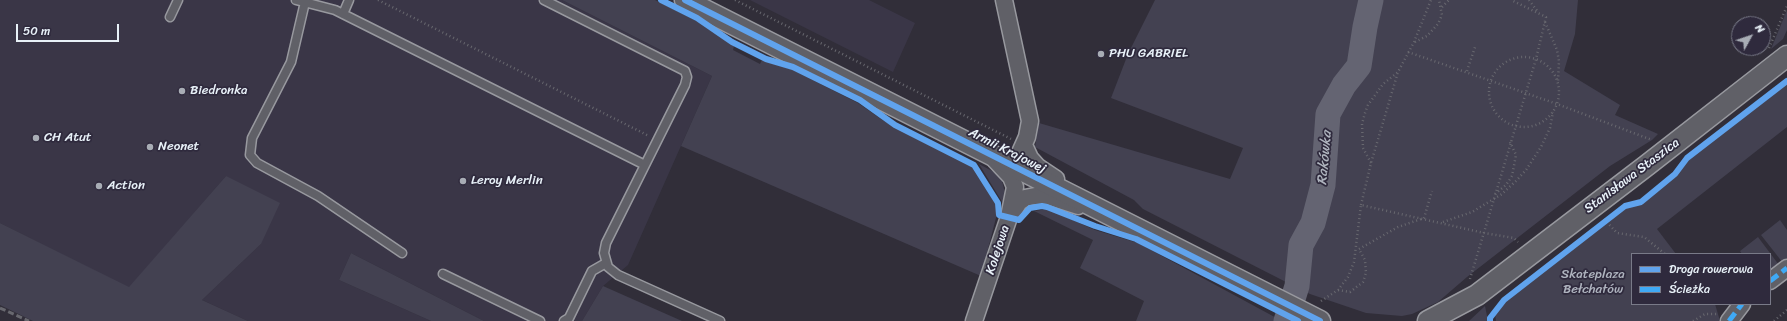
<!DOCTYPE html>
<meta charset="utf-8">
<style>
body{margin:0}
#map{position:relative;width:1787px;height:321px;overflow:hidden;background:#312e39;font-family:Sriracha,sans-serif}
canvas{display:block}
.legend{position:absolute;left:1631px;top:253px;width:140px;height:52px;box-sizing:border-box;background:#2f2a3d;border:1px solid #797a88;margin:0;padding:5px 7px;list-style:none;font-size:12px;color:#e8f1f8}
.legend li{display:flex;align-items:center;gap:8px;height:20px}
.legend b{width:20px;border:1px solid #797a88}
.north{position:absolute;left:1731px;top:16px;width:40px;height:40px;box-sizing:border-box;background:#2f2a3d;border:1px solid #797a88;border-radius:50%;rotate:50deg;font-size:11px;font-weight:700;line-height:16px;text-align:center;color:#e8f1f8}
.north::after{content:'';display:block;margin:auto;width:14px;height:18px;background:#a8adb5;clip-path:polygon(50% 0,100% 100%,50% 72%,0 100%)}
.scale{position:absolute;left:16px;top:24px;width:103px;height:18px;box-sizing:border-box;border:2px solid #e8f1f8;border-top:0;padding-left:5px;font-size:12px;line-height:14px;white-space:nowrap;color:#e8f1f8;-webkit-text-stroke:3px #2f2a3d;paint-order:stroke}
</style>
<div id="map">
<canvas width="1787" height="321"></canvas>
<ul class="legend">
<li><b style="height:5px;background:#60a3ed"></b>Droga rowerowa</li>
<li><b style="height:5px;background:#3fa9f5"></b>Ścieżka</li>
</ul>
<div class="north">N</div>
<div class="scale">50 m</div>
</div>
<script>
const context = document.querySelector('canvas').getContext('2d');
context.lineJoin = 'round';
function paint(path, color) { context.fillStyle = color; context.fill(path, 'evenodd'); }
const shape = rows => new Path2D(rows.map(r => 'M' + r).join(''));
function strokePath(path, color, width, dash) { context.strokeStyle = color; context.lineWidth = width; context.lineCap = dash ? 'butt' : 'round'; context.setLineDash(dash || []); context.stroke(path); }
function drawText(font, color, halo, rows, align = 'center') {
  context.font = font + ' Sriracha,sans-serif'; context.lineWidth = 3.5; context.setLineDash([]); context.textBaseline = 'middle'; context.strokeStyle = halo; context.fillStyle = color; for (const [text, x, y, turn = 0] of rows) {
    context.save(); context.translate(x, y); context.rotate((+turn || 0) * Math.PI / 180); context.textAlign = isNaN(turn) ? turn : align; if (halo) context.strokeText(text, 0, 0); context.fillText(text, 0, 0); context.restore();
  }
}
const built = shape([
 [0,0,562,0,712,76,628,265,603,286,582,321,484,321,351,253,339,280,431,321,248,321,202,300,261,244,226,176,129,288,0,223],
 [750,0,869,0,915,23,893,72]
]);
const green = shape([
 [562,0,655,0,698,22,734,46,733,50,760,64,762,60,793,70,858,103,884,121,973,167,997,204,998,210,981,276,681,146,712,76],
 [1155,0,1578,0,1575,34,1564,71,1620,105,1615,115,1658,134,1652,140,1610,166,1467,277,1438,302,1412,314,1402,316,1366,313,1310,294,1284,281,1143,209,1134,200,1035,147,1039,123,1230,179,1243,148,1111,98,1128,54],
 [1787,10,1787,30,1783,39,1771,49],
 [1787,82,1787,127,1657,229,1676,254,1632,254,1632,304,1715,304,1720,321,1496,321,1495,314,1505,301,1626,207,1642,203,1676,176,1688,159],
 [979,164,994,172,1002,181,1006,197,1004,205],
 [226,176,280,203,261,244,202,300,248,321,33,321,0,305,0,223,129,287],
 [1048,209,1095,230,1138,243,1282,321,1136,321,1144,301,1080,268,1093,240,1034,211],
 [1780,220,1787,230,1787,259,1783,263,1761,235],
 [1758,237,1779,265,1770,272,1770,254,1742,254,1740,251],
 [351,253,484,321,431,321,339,280],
 [603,286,682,321,582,321],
 [1485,306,1488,321,1469,321]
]);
const river = shape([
 [1286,321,1297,286,1301,245,1313,223,1323,185,1328,114,1344,85,1359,66,1365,27,1371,0]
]);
const path = shape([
 [378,0,649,136],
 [735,0,1011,139],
 [1529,0,1538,12],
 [1442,7,1449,0],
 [1545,22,1557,50,1559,61,1558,81],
 [1415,42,1427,36,1438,24,1442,15,1439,0],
 [1769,48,1787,6],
 [1408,52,1557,104,1652,140],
 '1489 92a35 35 0 1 1 70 0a35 35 0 1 1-70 0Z',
 [1467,71,1475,47],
 [1371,163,1363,148,1362,124,1365,113,1368,105,1383,84,1398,72],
 [1495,194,1506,185,1512,176,1516,155,1510,142],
 [1361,205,1371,163,1398,72,1414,42,1431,0],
 [1604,219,1617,233,1644,237,1665,254],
 [1443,222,1472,212,1502,194,1517,180,1526,170,1541,147,1550,128,1553,112],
 [1359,249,1398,227,1424,218,1432,191],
 [1470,279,1536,59,1546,17,1511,0],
 [1338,290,1350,292,1363,282,1366,273,1365,260,1359,249],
 [1321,301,1338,290,1348,277,1354,262,1361,205,1484,233,1514,238,1518,242],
 [1693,321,1705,314,1717,314],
 [1774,321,1787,310]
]);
const service = shape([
 [296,0,335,10,645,165],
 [544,0,685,71,687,77,685,85,606,243,604,253,608,267,618,275,720,321],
 [305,2,291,62,252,138,250,155,257,163,318,196,402,253],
 [343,14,349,0],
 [170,17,178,0],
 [443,274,540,321],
 [564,321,569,318,592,271,606,263]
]);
const minor = shape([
 [1004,0,1030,121,1027,137,1014,166],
 [1024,145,1030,158,1038,167,1056,179],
 [1011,215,1019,202,1025,198,1035,196,1047,196,1078,206],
 [1770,281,1787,268],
 [974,321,1009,217,1015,187,1011,177,995,160],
 [1729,321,1742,304]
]);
const tertiary = shape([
 [685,0,1320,321],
 [1428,321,1477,295,1646,166,1787,56]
]);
const rail = shape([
 [0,308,29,321]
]);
const quiet = shape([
 [1770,281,1787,268],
 [1729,321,1742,304]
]);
const cycleway = shape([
 [661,0,697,18,732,42,766,59,793,67,860,100,895,125,974,165,998,203,999,215,1019,220,1030,208,1042,206,1047,207,1095,226,1136,239,1298,321],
 [685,0,1320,321],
 [1490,321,1490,318,1504,300,1625,206,1641,202,1675,174,1687,158,1787,81]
]);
const markers = [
 [1101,54,4,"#a8adb5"],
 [182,91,4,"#a8adb5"],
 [36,138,4,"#a8adb5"],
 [150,147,4,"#a8adb5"],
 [463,181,4,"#a8adb5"],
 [99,186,4,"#a8adb5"]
];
const poiNames = [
 ["PHU GABRIEL",1109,54],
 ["Biedronka",190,91],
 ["CH Atut",44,138],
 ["Neonet",158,147],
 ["Leroy Merlin",471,181],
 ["Action",107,186]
];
const streetNames = [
 ["Armii Krajowej",1007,151,27],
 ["Stanisława Staszica",1632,176,-37],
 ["Kolejowa",998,250,-72]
];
const parkNames = [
 ["Skateplaza",1593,275],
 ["Bełchatów",1593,290]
];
const waterNames = [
 ["Rakówka",1325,158,-85]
];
paint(built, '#3a3647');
paint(green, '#434151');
strokePath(river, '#646472', 25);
strokePath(service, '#98999f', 11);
strokePath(minor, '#98999f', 19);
strokePath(tertiary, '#98999f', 23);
strokePath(path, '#68686f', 2.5, [1, 3]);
strokePath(service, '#606067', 8);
strokePath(minor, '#606067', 16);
strokePath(tertiary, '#606067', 20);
strokePath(rail, '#68686f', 3, [6, 3]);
strokePath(quiet, '#3fa9f5', 5, [10, 5]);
strokePath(cycleway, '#60a3ed', 6);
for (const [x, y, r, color] of markers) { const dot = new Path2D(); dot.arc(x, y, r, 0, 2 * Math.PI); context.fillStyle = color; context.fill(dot); strokePath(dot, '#2f2a3d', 1.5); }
drawText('13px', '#e8f1f8', '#2f2a3d', poiNames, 'left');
drawText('13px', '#e8f1f8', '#2f2a3d', streetNames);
drawText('13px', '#afb4bf', '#2f2a3d', parkNames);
drawText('italic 14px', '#afb4be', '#2f2a3d', waterNames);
</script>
